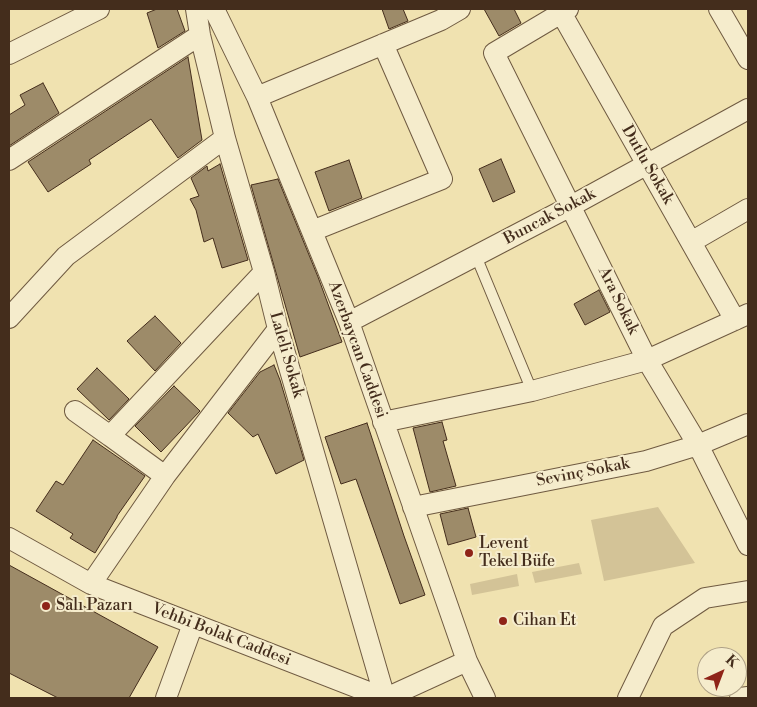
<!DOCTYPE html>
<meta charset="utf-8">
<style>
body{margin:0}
#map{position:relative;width:757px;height:707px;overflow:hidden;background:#f0e2b0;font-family:"Libre Bodoni",serif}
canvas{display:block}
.frame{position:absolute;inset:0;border:10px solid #442d1c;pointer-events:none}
.north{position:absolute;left:697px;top:647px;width:50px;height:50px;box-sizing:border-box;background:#f5eccc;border:1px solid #aea086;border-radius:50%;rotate:43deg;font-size:14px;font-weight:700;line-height:20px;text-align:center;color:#442d1c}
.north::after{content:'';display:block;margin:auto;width:18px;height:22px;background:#8f2418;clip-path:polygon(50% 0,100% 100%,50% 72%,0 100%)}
</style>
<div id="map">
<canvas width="757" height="707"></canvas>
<div class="frame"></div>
<div class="north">K</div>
</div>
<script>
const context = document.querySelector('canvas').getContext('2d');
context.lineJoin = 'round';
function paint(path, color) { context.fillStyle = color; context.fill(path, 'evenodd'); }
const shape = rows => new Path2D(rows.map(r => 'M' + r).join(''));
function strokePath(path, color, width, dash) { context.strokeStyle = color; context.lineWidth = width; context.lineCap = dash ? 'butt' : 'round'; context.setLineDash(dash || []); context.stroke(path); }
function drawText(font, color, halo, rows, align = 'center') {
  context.font = font + ' "Libre Bodoni",serif'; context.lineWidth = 4; context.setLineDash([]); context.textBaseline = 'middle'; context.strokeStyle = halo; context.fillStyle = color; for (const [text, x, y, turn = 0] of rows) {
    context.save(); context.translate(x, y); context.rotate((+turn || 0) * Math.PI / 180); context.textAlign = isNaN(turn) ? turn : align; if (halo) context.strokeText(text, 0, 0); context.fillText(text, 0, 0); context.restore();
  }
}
const green = shape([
 [658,507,695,563,604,581,591,520],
 [579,563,582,574,535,583,532,572],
 [517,574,519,586,472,595,470,584]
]);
const building = shape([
 [157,9,177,9,185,31,158,48,147,13,157,9],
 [382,9,403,9,408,21,389,29,382,9],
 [484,9,514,9,521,23,499,36,484,9],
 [188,57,202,140,178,158,151,119,89,160,91,164,48,192,28,162,188,57],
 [43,83,59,113,9,146,9,115,25,105,20,95,43,83],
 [501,159,515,192,493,202,479,169,501,159],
 [349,160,362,198,329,211,315,172,349,160],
 [220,164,248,260,222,268,213,238,204,242,196,210,190,199,199,196,191,178,207,166,208,171,220,164],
 [278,179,318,277,342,342,300,357,251,185,278,179],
 [599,290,610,312,585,325,574,304,599,290],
 [155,316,181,343,155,371,127,341,155,316],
 [274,365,280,380,304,460,276,474,258,434,253,437,228,413,260,372,274,365],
 [97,368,129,399,109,420,77,389,97,368],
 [174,386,200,411,161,452,135,426,174,386],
 [442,422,447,440,443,441,456,486,430,492,413,428,442,422],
 [367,423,404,536,425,595,400,604,356,479,341,484,325,437,367,423],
 [93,440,145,476,117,516,117,517,95,553,70,538,73,534,36,511,56,481,63,485,93,440],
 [468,508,476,537,448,545,440,514,468,508],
 [9,565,158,647,129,698,58,698,9,673,9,565]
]);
const lane = shape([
 [476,256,532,391]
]);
const street = shape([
 [196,9,200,35,225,138,264,272,278,329,385,698],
 [214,9,257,97,349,322,467,661,485,698],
 [559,9,735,320],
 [568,9,494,53,647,360,698,445,748,545],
 [719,9,748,59],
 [9,54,99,9],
 [257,97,441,20,460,9],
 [9,160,200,35],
 [312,231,442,179,383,44],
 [691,242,748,209],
 [9,318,66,256,225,138],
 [349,322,571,206,748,109],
 [75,411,110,436,264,272],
 [383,422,532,391,647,360,748,314],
 [110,436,165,476],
 [413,507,646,461,698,445,748,424],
 [9,538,91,584,384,698],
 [91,584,165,476,278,329],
 [166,698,193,624],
 [386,698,467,661],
 [628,698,663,626,705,598,748,591],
 [740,698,748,697]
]);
const markers = [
 [469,553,5,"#8f2418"],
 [46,606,5,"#8f2418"],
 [503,621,5,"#8f2418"]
];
const streetNames = [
 ["Dutlu Sokak",647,165,60],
 ["Buncak Sokak",550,217,-28],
 ["Ara Sokak",618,301,64],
 ["Azerbaycan Caddesi",357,350,70],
 ["Laleli Sokak",286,355,74],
 ["Sevinç Sokak",583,473,-11],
 ["Vehbi Bolak Caddesi",221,635,21]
];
const poiNames = [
 ["Levent",479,544],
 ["Tekel Büfe",479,562],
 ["Salı Pazarı",56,606],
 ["Cihan Et",513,621]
];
paint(green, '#d3c397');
paint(building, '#9d8b69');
strokePath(building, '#442d1c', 1);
strokePath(lane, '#6f5a41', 12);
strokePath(street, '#6f5a41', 22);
strokePath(lane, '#f5eccc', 10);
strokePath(street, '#f5eccc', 20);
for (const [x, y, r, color] of markers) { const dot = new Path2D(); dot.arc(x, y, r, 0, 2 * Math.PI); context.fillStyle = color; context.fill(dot); strokePath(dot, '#f5eccc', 2); }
drawText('16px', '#442d1c', '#f5eccc', streetNames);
drawText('16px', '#442d1c', '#f5eccc', poiNames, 'left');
</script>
